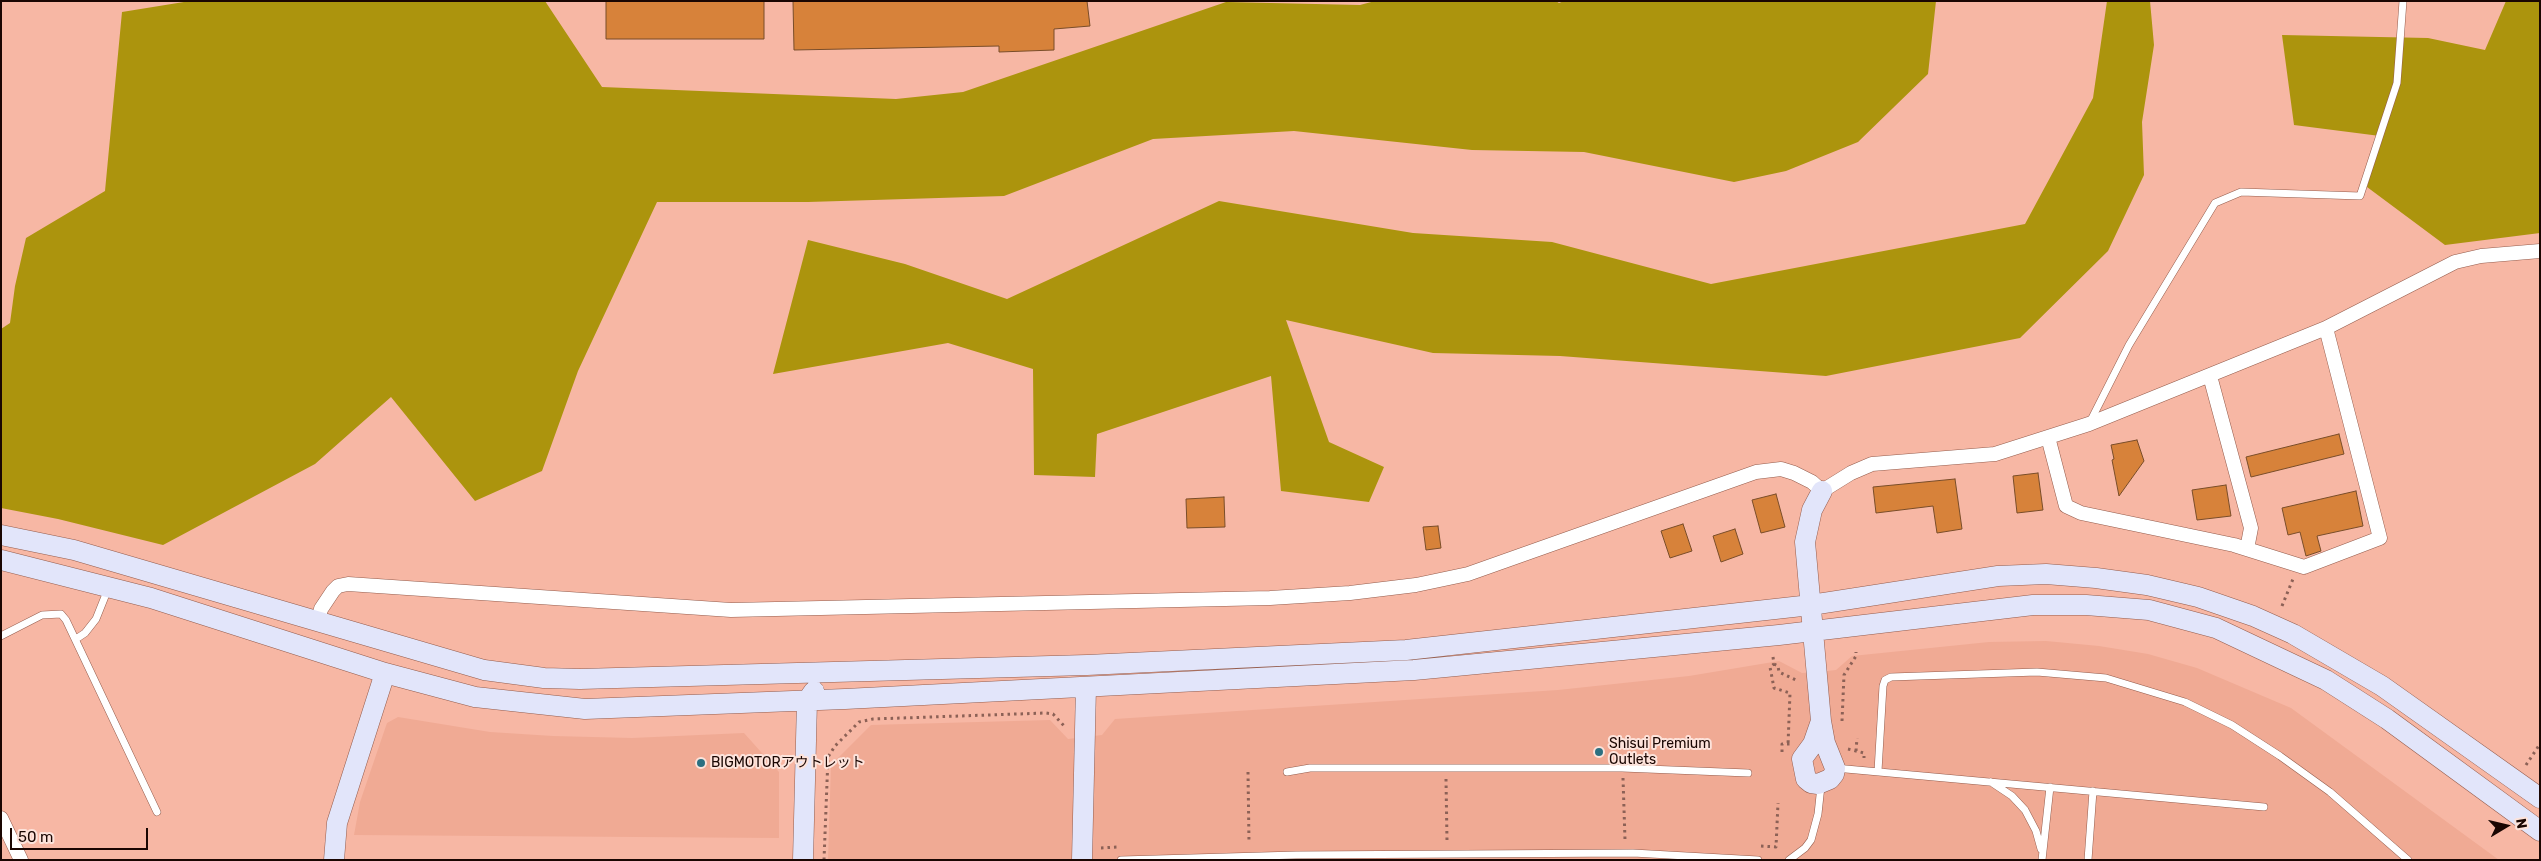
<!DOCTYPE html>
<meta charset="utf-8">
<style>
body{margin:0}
#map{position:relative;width:2541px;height:861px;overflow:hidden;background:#f7b7a4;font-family:Rubik,sans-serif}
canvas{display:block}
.frame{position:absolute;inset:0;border:2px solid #1a0602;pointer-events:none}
.north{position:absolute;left:2481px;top:801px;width:50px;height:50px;-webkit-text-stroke:4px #fde3db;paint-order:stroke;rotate:81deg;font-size:14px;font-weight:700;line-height:20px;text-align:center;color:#1a0602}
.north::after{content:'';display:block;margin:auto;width:18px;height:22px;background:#1a0602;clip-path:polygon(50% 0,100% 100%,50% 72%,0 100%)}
.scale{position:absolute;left:10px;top:828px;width:138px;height:22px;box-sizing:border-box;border:2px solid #1a0602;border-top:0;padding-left:6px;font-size:15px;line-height:18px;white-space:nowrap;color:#1a0602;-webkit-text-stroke:4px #fde3db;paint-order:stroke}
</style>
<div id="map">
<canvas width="2541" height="861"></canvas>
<div class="frame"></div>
<div class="north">N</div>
<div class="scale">50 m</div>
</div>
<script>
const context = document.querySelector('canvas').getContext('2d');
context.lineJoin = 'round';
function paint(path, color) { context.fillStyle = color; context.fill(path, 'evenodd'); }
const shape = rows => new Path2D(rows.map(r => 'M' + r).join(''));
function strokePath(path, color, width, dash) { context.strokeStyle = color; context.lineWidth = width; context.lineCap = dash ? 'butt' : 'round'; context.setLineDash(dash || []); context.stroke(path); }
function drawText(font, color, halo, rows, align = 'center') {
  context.font = font + ' Rubik,"Noto Sans JP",sans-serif'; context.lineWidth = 4; context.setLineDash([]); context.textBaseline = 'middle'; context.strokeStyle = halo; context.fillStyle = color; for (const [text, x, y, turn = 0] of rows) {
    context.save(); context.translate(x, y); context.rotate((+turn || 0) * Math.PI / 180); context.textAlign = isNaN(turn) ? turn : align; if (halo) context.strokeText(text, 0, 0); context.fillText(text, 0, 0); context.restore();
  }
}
const built = shape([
 [2046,641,2099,646,2148,654,2197,668,2291,708,2499,860,828,860,831,765,871,725,1050,720,1068,739,1102,735,1115,719,1558,690,1689,676,1779,661,1802,673,1818,672,1836,670,1852,656,1989,642],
 [398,717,490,732,553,736,632,738,744,733,779,772,779,838,354,835,360,802,387,723]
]);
const forest = shape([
 [190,1,545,1,602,87,896,99,963,92,1226,2,1360,5,1375,1,1556,1,1559,3,1564,1,1936,1,1928,74,1858,142,1786,171,1734,182,1584,152,1472,150,1294,131,1153,139,1004,196,808,202,657,202,578,371,542,471,475,501,391,397,315,464,163,545,58,519,1,508,1,329,10,323,15,286,26,238,105,191,122,12],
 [2107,1,2150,1,2154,45,2142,122,2144,175,2108,251,2020,338,1826,376,1560,356,1433,353,1286,320,1329,442,1384,467,1369,502,1281,491,1271,376,1097,434,1095,477,1034,475,1033,369,948,343,773,374,808,240,905,264,1007,299,1219,201,1413,233,1552,242,1711,284,2025,224,2093,98],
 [2506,1,2540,1,2540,233,2445,245,2367,187,2380,136,2294,125,2282,35,2428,38,2485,50]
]);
const building = shape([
 [606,1,764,1,764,39,606,39,606,1],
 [793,1,1087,1,1090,26,1054,29,1054,50,999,52,999,46,794,50,793,1],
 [2339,434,2344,454,2251,477,2246,457,2339,434],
 [2137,440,2144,461,2119,496,2112,460,2114,459,2111,445,2137,440],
 [2038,473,2043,510,2017,513,2013,476,2038,473],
 [1955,479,1962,529,1937,533,1933,506,1876,513,1873,487,1955,479],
 [2226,485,2231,516,2197,520,2192,490,2226,485],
 [2356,491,2363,526,2317,536,2321,551,2306,556,2300,532,2288,535,2282,508,2356,491],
 [1776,494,1785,527,1761,533,1752,500,1776,494],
 [1224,497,1225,527,1187,528,1186,499,1224,497],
 [1683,524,1692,551,1670,558,1661,531,1683,524],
 [1438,526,1441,548,1426,550,1423,527,1438,526],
 [1735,529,1743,554,1721,562,1713,536,1735,529]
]);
const path = shape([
 [2282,606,2293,579],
 [1773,657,1774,664,1770,667,1774,688,1790,693,1788,745],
 [1774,664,1778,666,1779,672,1798,681],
 [1842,721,1844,675,1856,656,1856,652],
 [1848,749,1864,753,1864,758],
 [1856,751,1857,738],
 [1782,752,1782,744,1790,744],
 [2526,765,2540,744],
 [1248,772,1249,843],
 [1623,778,1625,840],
 [1446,779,1447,841],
 [1761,846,1776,847,1778,803],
 [1101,848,1117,847],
 [824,860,828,757,835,746,859,722,873,719,1046,713,1053,714,1066,728]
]);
const lane = shape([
 [2090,422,2129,345,2215,203,2241,192,2360,196,2397,83,2403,1],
 [1,636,42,615,61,614,66,620,157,812],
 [76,639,85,633,96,619,108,589],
 [1835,768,2264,807],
 [1878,771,1883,686,1885,680,1891,677,2037,672,2106,678,2185,702,2232,725,2280,756,2330,792,2408,860],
 [1287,772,1310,768,1622,768,1748,773],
 [1991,782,2012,796,2025,810,2036,831,2041,849],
 [1121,860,1296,855,1633,853,1758,860],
 [1789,860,1805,848,1811,840,1818,814,1821,786],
 [2042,860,2050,787],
 [2088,860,2093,791]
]);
const street = shape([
 [2210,376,2251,528,2247,549],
 [2048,437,2066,506,2081,513,2234,545,2304,567,2380,538,2326,328],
 [318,621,321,609,333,591,338,586,348,584,731,610,1270,598,1350,593,1416,585,1468,574,1756,472,1781,469,1794,473,1812,482,1822,491,1851,473,1872,464,1995,454,2089,424,2326,328,2455,262,2481,256,2540,251],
 [1,818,21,860]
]);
const secondary = shape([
 [1,535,74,550,484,670,544,678,580,679,1087,665,1406,650,1811,605,1998,576,2046,574,2096,578,2147,585,2198,597,2253,616,2293,634,2382,686,2540,798],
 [1,560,151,598,385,673,475,697,585,709,845,699,1414,670,1779,635,2033,605,2086,605,2149,610,2216,628,2326,680,2387,719,2540,831],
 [1821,721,1813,744,1802,759,1806,779,1811,783,1818,784,1830,779,1834,774,1835,768,1825,743,1821,721,1805,542,1812,510,1822,491],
 [334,860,337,823,385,673],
 [803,860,807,701,814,691],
 [1082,860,1086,687]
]);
const markers = [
 [1599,752,5,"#2c7081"],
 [701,763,5,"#2c7081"]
];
const poiNames = [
 ["Shisui Premium",1609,744],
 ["Outlets",1609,760],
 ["BIGMOTORアウトレット",711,763]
];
paint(built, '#f0aa94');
paint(forest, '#ac940d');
paint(building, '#d7823a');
strokePath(building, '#794d29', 1);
strokePath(lane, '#945c4c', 8);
strokePath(street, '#945c4c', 15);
strokePath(secondary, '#945c4c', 21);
strokePath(path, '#8c6156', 3, [2.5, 4]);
strokePath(lane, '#fff', 7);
strokePath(street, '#fff', 14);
strokePath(secondary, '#e2e5fa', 20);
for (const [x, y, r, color] of markers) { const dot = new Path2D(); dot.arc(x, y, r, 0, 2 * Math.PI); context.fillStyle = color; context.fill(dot); strokePath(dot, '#fde3db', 2); }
drawText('14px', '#1a0602', '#fde3db', poiNames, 'left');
</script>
